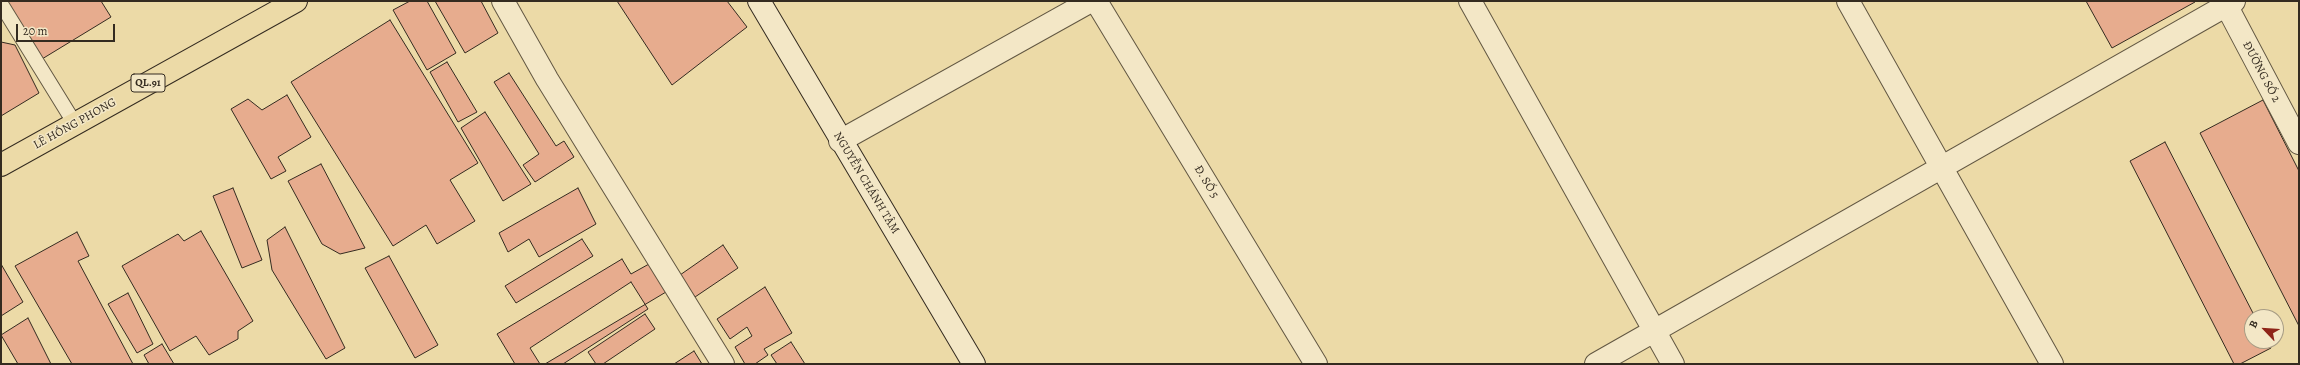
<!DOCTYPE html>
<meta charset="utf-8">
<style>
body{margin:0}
#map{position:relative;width:2300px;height:365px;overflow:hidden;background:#ecdaa7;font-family:Alegreya,serif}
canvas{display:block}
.frame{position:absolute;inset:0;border:2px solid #342b20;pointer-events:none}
.north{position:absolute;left:2244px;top:309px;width:40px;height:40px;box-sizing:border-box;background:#f3e7c6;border:1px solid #a79c84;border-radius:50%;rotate:295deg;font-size:11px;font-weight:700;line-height:16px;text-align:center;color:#342b20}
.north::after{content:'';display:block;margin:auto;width:14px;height:18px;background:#8f2418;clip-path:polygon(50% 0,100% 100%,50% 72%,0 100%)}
.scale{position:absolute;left:16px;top:24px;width:99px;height:18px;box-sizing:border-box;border:2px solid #342b20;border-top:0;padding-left:5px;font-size:12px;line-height:14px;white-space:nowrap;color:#342b20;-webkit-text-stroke:3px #f3e7c6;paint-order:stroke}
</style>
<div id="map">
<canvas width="2300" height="365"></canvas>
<div class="frame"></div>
<div class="north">B</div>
<div class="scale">20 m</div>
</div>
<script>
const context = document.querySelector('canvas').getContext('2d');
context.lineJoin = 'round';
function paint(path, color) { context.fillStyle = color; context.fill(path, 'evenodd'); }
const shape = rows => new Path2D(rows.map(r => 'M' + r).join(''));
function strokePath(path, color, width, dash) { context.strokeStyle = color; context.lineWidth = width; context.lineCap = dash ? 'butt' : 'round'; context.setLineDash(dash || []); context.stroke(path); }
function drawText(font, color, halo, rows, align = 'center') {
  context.font = font + ' Alegreya,serif'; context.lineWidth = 3; context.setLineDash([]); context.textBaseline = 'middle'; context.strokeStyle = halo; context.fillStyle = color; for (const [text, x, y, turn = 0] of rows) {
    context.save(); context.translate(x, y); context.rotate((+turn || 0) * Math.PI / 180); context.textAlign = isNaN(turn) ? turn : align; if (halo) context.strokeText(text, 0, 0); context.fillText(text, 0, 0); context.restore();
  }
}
const building = shape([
 [7,1,101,1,111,17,42,59,7,1],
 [410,1,427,1,456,53,427,70,393,10,410,1],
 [435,1,481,1,498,33,465,53,435,1],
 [617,1,727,1,747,27,672,85,617,1],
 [2086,1,2195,1,2195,2,2112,48,2086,1],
 [390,20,478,163,450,180,475,221,437,244,426,225,393,246,291,82,390,20],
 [1,42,15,45,39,93,1,116,1,42],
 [447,62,477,112,458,122,430,72,447,62],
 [509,73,556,146,564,141,574,157,535,182,523,165,539,154,494,82,509,73],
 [287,95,311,137,278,157,286,171,271,179,231,109,248,99,262,110,287,95],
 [2263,100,2299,171,2299,326,2200,133,2263,100],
 [485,112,531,184,503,201,461,128,485,112],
 [2165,142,2255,317,2252,317,2252,341,2268,341,2271,348,2240,364,2234,364,2130,161,2165,142],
 [321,164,365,248,340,254,322,244,288,181,321,164],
 [233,188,262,260,242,268,213,196,233,188],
 [578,188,596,224,539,257,529,239,508,252,499,233,578,188],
 [285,227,345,348,326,359,272,270,267,240,285,227],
 [201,231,253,321,238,331,238,339,209,355,196,336,170,351,122,266,178,234,184,241,201,231],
 [77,232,89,256,78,261,133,364,72,364,15,266,77,232],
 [582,239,593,256,516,303,505,286,582,239],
 [723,245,738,268,695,297,680,275,723,245],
 [389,256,438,345,415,358,365,268,389,256],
 [622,259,631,274,649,264,666,292,545,364,515,364,497,334,622,259],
 [1,264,23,302,1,316,1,264],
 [631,282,648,309,563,364,540,364,530,348,631,282],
 [765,287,792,333,764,349,768,355,755,364,745,364,735,347,752,336,747,327,730,339,717,319,765,287],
 [128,293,153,344,137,353,108,304,128,293],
 [645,314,655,329,603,364,596,364,588,352,645,314],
 [28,318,51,364,18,364,1,335,28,318],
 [791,342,805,364,777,364,771,355,791,342],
 [162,344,174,364,149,364,144,355,162,344],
 [694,351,702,364,674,364,694,351]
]);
const lane = shape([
 [1,4,75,124]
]);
const street = shape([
 [503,1,547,79,723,364],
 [1096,1,1316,364],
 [1470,1,1673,364],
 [1848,1,2052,364],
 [2224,1,2299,143],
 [840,141,1091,1],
 [1596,364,2234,1]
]);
const secondary = shape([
 [759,1,974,364]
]);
const highway = shape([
 [1,165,296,1]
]);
const shields = [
 [148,83,34]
];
const shieldNames = [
 ["QL.91",148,83]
];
const streetNames = [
 ["ĐƯỜNG SỐ 2",2261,72,62],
 ["LÊ HỒNG PHONG",75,124,-29],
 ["Đ. SỐ 5",1206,182,59],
 ["NGUYỄN CHÁNH TÂM",866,183,59]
];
paint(building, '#e7ac8e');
strokePath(building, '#342b20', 1);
strokePath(lane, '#625742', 16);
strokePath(street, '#625742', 24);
strokePath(secondary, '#342b20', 24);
strokePath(highway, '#342b20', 24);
strokePath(lane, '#f3e7c6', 14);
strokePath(street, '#f3e7c6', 22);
strokePath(secondary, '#f3e7c6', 22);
strokePath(highway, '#ecdaa7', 22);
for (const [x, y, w] of shields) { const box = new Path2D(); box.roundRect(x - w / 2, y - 9, w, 18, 3); context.fillStyle = '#f3e7c6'; context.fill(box); strokePath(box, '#342b20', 1); }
drawText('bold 11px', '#342b20', null, shieldNames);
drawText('12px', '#342b20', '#f3e7c6', streetNames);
</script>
